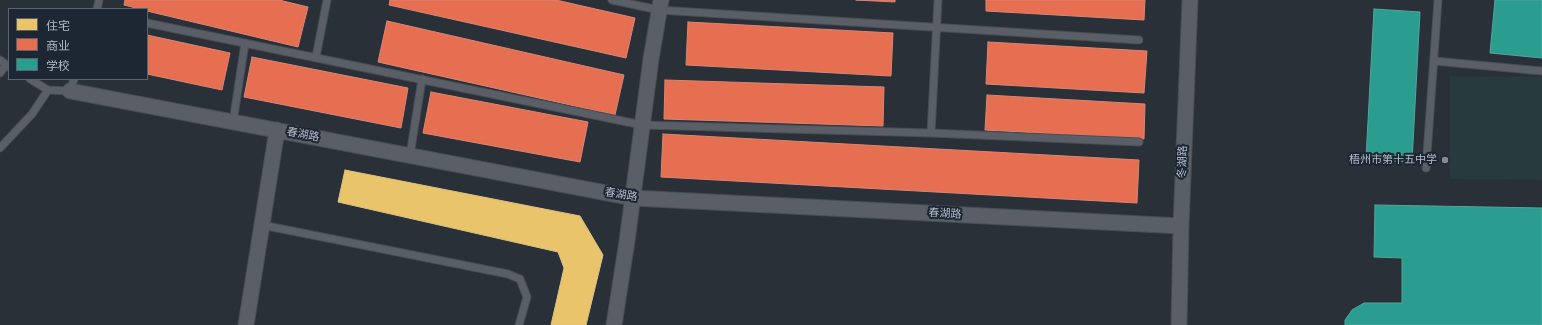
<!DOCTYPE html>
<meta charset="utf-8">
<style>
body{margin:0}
#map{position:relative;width:1542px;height:325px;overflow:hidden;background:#2a3038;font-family:"DejaVu Sans","Noto Sans SC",sans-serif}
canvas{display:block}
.legend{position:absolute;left:8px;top:8px;width:140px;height:72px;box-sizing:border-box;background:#1d2633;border:1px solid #59626f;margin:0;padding:5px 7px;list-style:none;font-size:12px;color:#b4bcc9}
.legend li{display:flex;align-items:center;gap:8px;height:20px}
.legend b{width:20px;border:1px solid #59626f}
</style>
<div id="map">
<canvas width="1542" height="325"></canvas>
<ul class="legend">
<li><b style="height:11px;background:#e9c46a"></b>住宅</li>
<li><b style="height:11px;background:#e76f51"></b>商业</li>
<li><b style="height:11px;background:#2a9d8f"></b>学校</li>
</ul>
</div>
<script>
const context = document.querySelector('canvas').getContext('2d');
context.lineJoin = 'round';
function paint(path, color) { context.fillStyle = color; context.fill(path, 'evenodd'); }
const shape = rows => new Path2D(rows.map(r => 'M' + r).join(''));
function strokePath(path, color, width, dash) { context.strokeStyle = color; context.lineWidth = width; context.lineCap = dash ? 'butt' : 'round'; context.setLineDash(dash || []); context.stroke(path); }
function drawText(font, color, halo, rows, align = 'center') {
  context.font = font + ' "DejaVu Sans","Noto Sans SC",sans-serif'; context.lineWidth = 4; context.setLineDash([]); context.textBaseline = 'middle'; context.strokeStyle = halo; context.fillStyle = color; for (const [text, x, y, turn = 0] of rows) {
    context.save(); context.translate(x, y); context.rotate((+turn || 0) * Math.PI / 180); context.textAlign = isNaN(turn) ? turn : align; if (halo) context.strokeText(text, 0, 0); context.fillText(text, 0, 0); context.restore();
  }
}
const green = shape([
 [1450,76,1542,77,1542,180,1450,179]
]);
const homes = shape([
 [345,170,580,216,603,255,586,325,551,325,564,268,558,252,338,202,345,170]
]);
const shops = shape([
 [125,0,279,0,308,7,298,47,147,11,147,9,140,9,124,5,125,0],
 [390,0,556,0,635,18,626,58,389,5,390,0],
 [856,0,895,0,895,2,856,0],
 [986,0,1145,0,1144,20,986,11,986,0],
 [387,21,624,75,615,115,378,62,387,21],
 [688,22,893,33,891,76,686,65,688,22],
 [147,35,230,53,222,90,147,74,147,35],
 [988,42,1147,51,1144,93,986,84,988,42],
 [252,57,408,88,401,128,244,97,252,57],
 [665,80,884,87,883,126,664,119,665,80],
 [431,92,588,122,580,162,423,133,431,92],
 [987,95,1145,104,1144,139,985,130,987,95],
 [663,134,1139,160,1137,203,661,177,663,134]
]);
const schools = shape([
 [1495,0,1542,0,1542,58,1490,53,1495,0],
 [1374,9,1420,12,1412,162,1366,159,1374,9],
 [1375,205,1542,208,1542,325,1345,325,1345,320,1352,310,1364,303,1402,303,1402,258,1374,257,1375,205]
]);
const service = shape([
 [612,0,659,10,1139,40],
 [97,9,99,0],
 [147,23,642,125,931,133,1139,142],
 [316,57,327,0],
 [0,60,9,67],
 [1434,61,1542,71],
 [0,73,6,65],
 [30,79,48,90,70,91,74,79],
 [233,122,245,43],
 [931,133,938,0],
 [0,148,32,114,48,90],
 [410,155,422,79],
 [1426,168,1438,0],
 [262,225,508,274,520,279,527,297,519,325]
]);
const minor = shape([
 [70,91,633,198,1181,226],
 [246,325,277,130],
 [614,325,627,241,651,59,661,0],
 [1179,325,1181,226,1190,0]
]);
const markers = [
 [1445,160,4,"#848b96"]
];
const streetNames = [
 ["春湖路",303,135,11],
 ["冬湖路",1183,162,-88],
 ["春湖路",621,195,9],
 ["春湖路",945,214,3]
];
const poiNames = [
 ["梧州市第十五中学",1437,160]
];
paint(green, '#273a3e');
paint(homes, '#e9c46a');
strokePath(homes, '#d9c286', 1);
paint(shops, '#e76f51');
strokePath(shops, '#d88675', 1);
paint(schools, '#2a9d8f');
strokePath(schools, '#53a6a0', 1);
strokePath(service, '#484c53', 9);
strokePath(minor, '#484c53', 17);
strokePath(service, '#5a5e66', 7);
strokePath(minor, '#5a5e66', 15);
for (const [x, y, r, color] of markers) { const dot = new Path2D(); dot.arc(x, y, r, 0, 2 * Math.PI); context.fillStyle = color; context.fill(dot); strokePath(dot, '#1d2633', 1.5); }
drawText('11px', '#b4bcc9', '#1d2633', streetNames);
drawText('11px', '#b4bcc9', '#1d2633', poiNames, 'right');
</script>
